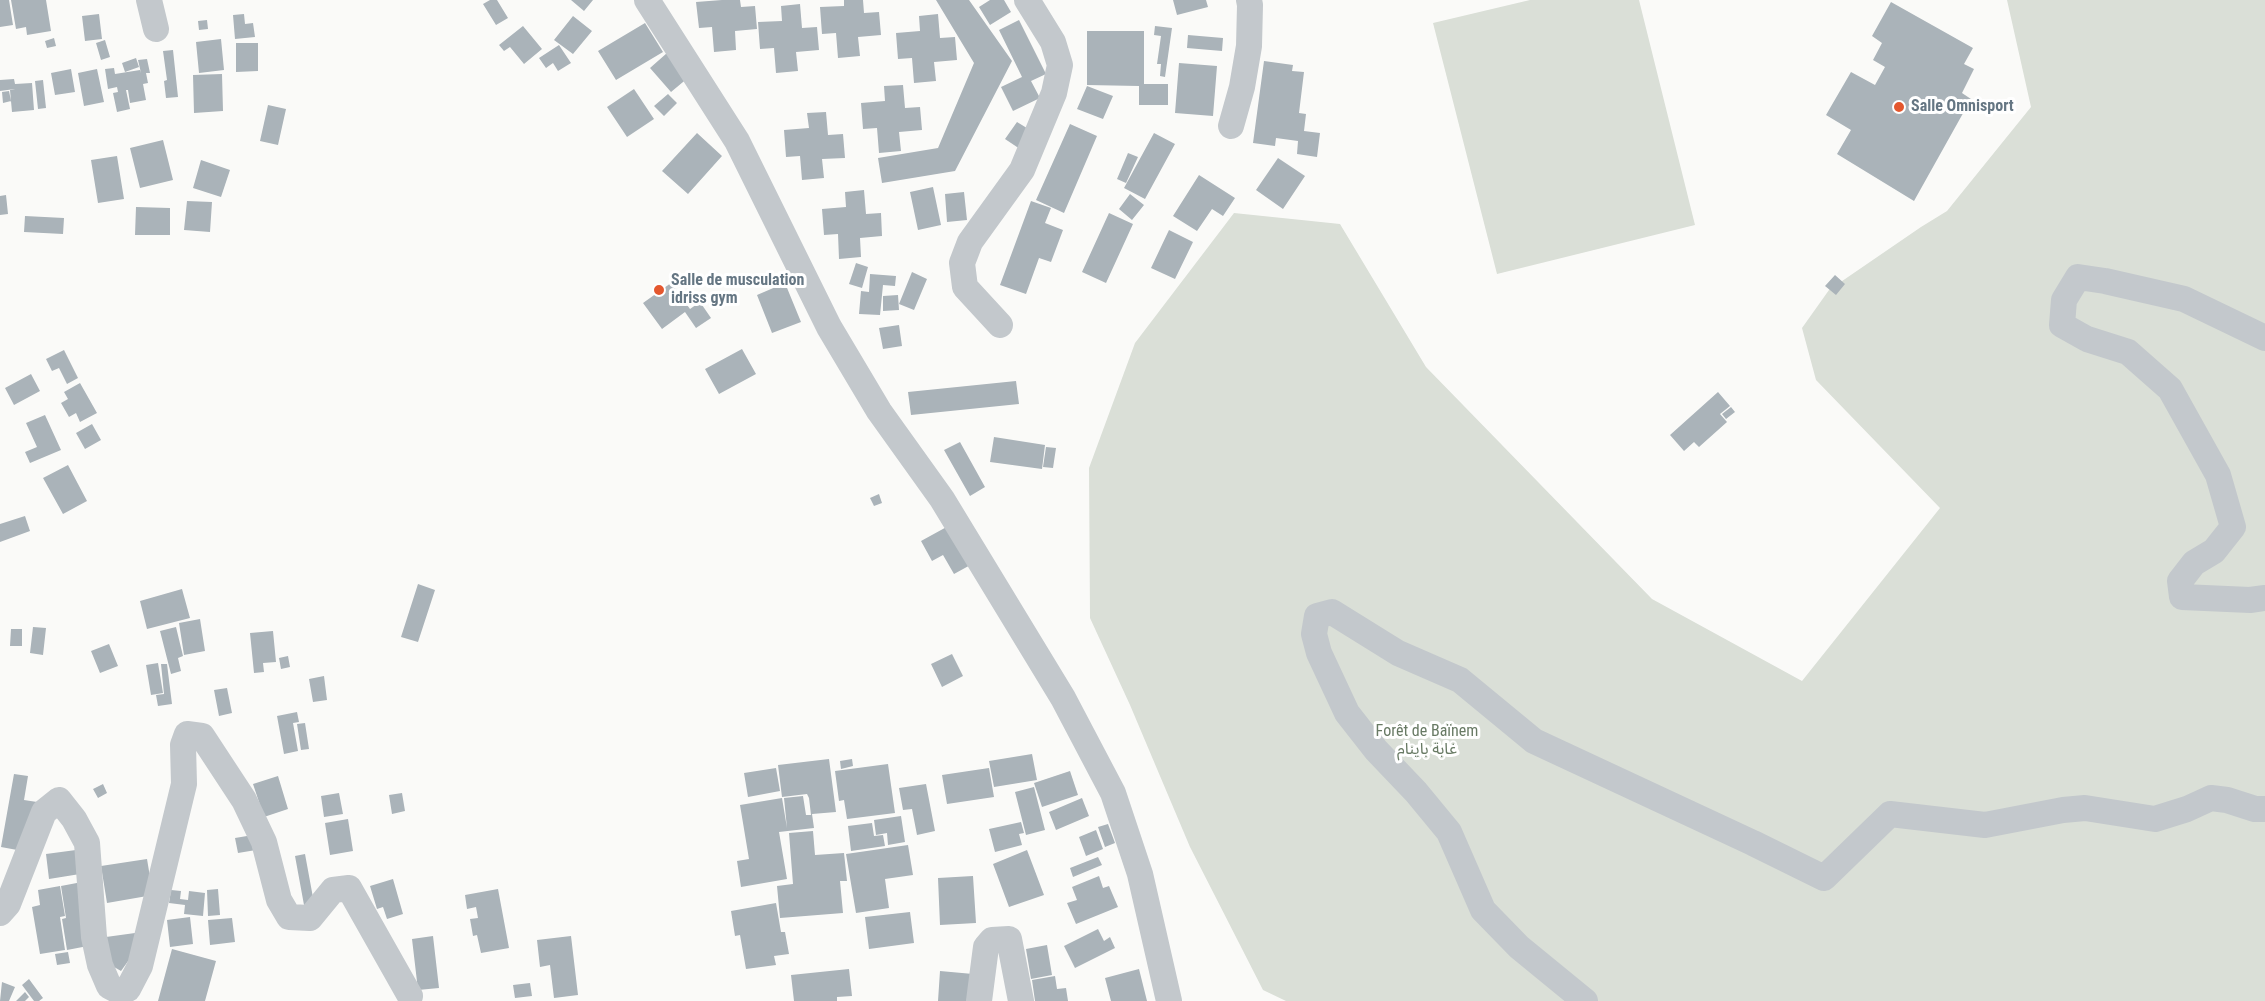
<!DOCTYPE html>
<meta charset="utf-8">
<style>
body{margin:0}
canvas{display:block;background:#fafaf8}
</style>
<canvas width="2265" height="1001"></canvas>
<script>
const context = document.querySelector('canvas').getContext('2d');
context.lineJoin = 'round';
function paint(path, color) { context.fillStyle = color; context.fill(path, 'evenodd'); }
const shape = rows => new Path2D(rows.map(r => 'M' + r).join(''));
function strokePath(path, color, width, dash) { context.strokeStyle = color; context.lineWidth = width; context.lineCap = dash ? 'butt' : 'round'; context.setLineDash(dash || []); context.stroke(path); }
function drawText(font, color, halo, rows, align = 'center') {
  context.font = font + ' "Roboto Condensed","Noto Sans Arabic",sans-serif'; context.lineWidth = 6; context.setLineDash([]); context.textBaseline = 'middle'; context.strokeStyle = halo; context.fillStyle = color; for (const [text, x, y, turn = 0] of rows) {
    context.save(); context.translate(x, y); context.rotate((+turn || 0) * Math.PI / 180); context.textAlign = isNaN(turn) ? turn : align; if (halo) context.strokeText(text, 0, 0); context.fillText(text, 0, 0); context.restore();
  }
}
const green = shape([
 [1530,0,1639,0,1695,225,1497,274,1433,23],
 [2007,0,2265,0,2265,1001,1286,1001,1263,990,1190,847,1130,705,1090,618,1089,468,1135,343,1234,213,1340,224,1426,367,1652,599,1802,681,1940,508,1816,380,1802,328,1829,290,1921,227,1947,211,2031,107]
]);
const building = shape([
 [0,0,9,0,13,25,0,27],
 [11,0,46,0,51,31,27,35,26,27,16,29],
 [490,0,497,0,508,18,496,25,483,4],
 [571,0,593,0,584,11],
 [722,0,740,0,741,7,755,6,757,29,735,31,736,50,714,52,712,27,699,28,696,2],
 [844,0,863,0,864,13,879,12,881,35,858,37,860,56,838,58,836,33,822,34,820,7,844,6],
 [936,0,969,0,1012,61,955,171,882,183,878,158,938,148,974,63],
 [990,0,1004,0,1011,12,990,25,979,7],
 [1173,0,1206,0,1208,7,1177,15],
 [1891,2,1973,48,1964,64,1974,69,1962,93,1971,99,1914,201,1837,154,1851,130,1826,115,1851,72,1875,85,1885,67,1873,60,1882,43,1872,36],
 [800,4,802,28,817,27,819,50,796,52,798,71,776,73,774,48,760,49,758,22,782,21,781,6],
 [99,14,102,39,85,41,82,16],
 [244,14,245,24,253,23,255,37,235,39,233,15],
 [938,14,940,38,955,37,957,60,934,62,936,81,914,83,912,58,898,59,896,33,920,31,919,16],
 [573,16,592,31,573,54,554,40],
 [207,20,208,29,199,30,198,21],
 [1019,20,1046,74,1031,81,1040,98,1013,111,1001,87,1022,77,999,30],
 [645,23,663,52,616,80,598,51],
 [523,26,542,49,524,64,510,47,504,51,499,45],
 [1155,26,1172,28,1165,77,1160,76,1161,64,1157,64,1161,36,1154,35],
 [1087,31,1144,31,1144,84,1168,84,1168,105,1139,105,1139,86,1087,85],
 [1188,35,1223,38,1222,51,1187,48],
 [54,38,56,46,47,48,45,41],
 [221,39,224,70,199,73,196,42],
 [105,40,110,57,101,60,96,43],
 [236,43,258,43,258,71,236,72],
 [559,45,571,63,558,71,553,63,546,68,539,58],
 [173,50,178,97,166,98,164,81,167,80,163,51],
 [667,53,689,77,671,92,650,68],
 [136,58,139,67,125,72,122,63],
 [147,59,150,73,146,73,148,83,143,84,146,100,130,103,128,90,126,90,130,109,117,112,113,93,118,92,117,87,108,89,105,69,114,68,115,74,140,70,141,73,138,60],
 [1264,61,1293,65,1292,71,1304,72,1299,113,1306,114,1304,131,1320,133,1317,157,1297,154,1298,141,1276,138,1275,146,1253,143],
 [1179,63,1217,66,1213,116,1175,113],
 [71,69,75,92,55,95,51,73],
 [97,69,104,102,84,106,78,73],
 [222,74,223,111,194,113,193,75],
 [14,79,15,84,32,83,34,110,12,112,10,90,15,89,0,91,0,80],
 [43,80,46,108,38,109,35,81],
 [903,85,905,108,920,107,922,130,899,132,901,151,879,153,877,128,863,129,861,103,885,101,884,86],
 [1087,86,1113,96,1103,119,1077,109],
 [634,89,654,119,627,137,607,107],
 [9,91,11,101,3,103,2,92],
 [668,94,677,103,664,116,654,106],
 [268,105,286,109,278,145,260,141],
 [826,112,828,135,843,134,845,158,822,159,824,178,802,180,800,156,786,157,784,130,809,128,807,113],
 [1017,122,1035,133,1023,151,1005,139],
 [1070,124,1097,136,1064,213,1036,200],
 [697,133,722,156,688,194,662,171],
 [1154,133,1175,144,1145,199,1124,188],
 [163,140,173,180,140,188,130,148],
 [1128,153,1138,157,1126,183,1117,179],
 [117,156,124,199,98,203,91,160],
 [1278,158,1305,176,1283,209,1256,190],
 [201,160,230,170,221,197,193,188],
 [1199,175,1235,198,1223,216,1212,209,1197,231,1173,216],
 [933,187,941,225,918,230,910,192],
 [864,190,866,214,881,213,882,236,860,238,861,257,839,259,838,234,824,235,822,209,846,207,845,192],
 [964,192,967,220,947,222,945,194],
 [1130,194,1144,205,1132,220,1119,209],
 [6,195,8,214,0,215,0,196],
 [187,201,212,202,210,232,184,230],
 [1031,201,1051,208,1045,223,1063,230,1051,262,1039,258,1026,294,1000,285],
 [136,207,170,208,170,235,135,235],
 [1109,213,1133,224,1106,283,1082,272],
 [25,216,64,218,63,234,24,232],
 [1169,230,1193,242,1175,279,1151,268],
 [856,263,868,267,862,288,849,284],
 [912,272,927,279,914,310,899,304],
 [870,274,896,276,895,286,883,285,880,315,859,314,861,291,869,292],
 [1835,275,1845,284,1836,295,1825,286],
 [671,283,690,309,700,302,711,318,696,328,685,312,662,329,643,303],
 [785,283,801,322,772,333,757,295],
 [898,295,899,310,883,311,883,296],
 [899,325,902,346,883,349,879,328],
 [742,349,756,374,719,394,705,369],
 [64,350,78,378,67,384,59,368,52,371,46,359],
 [31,374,40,391,14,405,5,388],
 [1016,381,1019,404,911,415,908,392],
 [80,383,97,413,80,422,76,413,69,417,61,403,68,399,64,392],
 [1718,392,1730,406,1720,414,1727,422,1699,447,1694,442,1684,451,1670,435],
 [1731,407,1735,412,1726,419,1722,414],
 [45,415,61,450,30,463,25,452,37,447,26,423],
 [92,424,101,440,85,449,76,433],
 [994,437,1045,445,1042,469,990,462],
 [960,442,985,487,970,496,944,450],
 [1046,447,1056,448,1053,468,1043,467],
 [68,465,87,501,63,514,43,478],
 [879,494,882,503,874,506,870,498],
 [25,516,30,531,0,542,0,524],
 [952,524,974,563,954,574,943,555,932,561,921,541],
 [418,584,435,590,418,642,401,637],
 [182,589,190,618,147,629,140,601],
 [200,619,205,651,184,655,179,623],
 [33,627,46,628,43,655,30,653],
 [176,627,183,656,178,658,181,671,171,674,160,631],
 [11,629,22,629,22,646,10,646],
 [273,631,276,662,263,663,264,672,254,673,250,633],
 [109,644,118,666,100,673,91,651],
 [952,654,963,676,942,687,931,664],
 [288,656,290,667,281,669,279,658],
 [158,663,163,693,151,695,146,665],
 [161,664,167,664,172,704,158,706,156,695,164,694],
 [324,676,327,700,313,702,309,679],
 [227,688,232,713,219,716,214,690],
 [297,712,299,722,293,723,298,751,284,754,277,716],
 [305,723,309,749,301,750,297,724],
 [1032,754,1037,780,994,787,989,761],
 [829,759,836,812,812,814,814,828,779,832,787,879,741,887,737,861,749,859,740,805,782,798,787,828,784,798,803,796,806,815,811,815,809,798,807,794,782,797,778,765],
 [852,759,853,766,841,769,840,761],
 [888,764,895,813,847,819,844,800,839,801,835,771],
 [776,768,780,791,748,797,744,773],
 [989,768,994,797,947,804,942,775],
 [1070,771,1078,795,1042,807,1034,783],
 [14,774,28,776,24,800,37,802,28,852,1,847],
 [278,776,288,809,264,817,253,784],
 [103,784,107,793,98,798,93,789],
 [926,784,935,831,917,835,912,809,903,810,899,788],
 [1034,787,1045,830,1026,835,1015,792],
 [339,793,343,814,324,817,321,796],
 [402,793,405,811,392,814,389,795],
 [1082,798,1089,816,1056,830,1049,812],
 [901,816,905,842,888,845,887,833,876,835,874,820],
 [348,819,353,851,330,855,325,823],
 [1021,822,1024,833,1019,834,1022,845,995,852,989,829],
 [872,823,874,836,883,835,885,846,851,851,848,826],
 [1108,824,1115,843,1105,847,1098,827],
 [1096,830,1103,849,1086,856,1079,837],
 [813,831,815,855,844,853,847,881,840,881,843,913,780,918,777,886,793,884,789,833],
 [253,835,256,850,238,853,235,838],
 [908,845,913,875,885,879,889,908,856,913,846,854],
 [76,850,80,874,49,879,46,854],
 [1027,850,1044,895,1009,907,993,864],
 [305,854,314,903,304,905,295,856],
 [1098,857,1102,865,1073,877,1070,868],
 [147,859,153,895,107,903,101,866],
 [973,876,976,923,940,925,938,878],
 [1099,876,1103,888,1109,886,1118,907,1076,924,1067,903,1077,900,1072,887],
 [393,879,403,914,387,919,383,907,377,909,370,886],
 [82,882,93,945,67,950,62,919,66,918,61,886],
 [60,886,65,916,60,917,65,950,40,954,32,907,40,905,38,890],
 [218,889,220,915,208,916,207,890],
 [498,889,509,948,481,953,477,935,473,936,470,919,478,918,476,907,467,909,465,895],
 [171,890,181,891,180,899,188,900,189,891,205,893,203,916,184,914,185,905,169,903],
 [776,903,781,932,785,932,789,954,774,956,776,965,746,969,740,935,735,936,731,911],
 [910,912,914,943,869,949,865,917],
 [190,917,193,944,170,947,167,920],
 [232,918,235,942,210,945,208,920],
 [1098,929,1104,941,1110,937,1115,948,1075,968,1064,946],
 [135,933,136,950,121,971,109,964,106,937],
 [433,936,439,988,418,990,412,939],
 [571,936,578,995,554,998,550,965,540,967,537,940],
 [1047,945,1052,975,1031,979,1026,949],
 [172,949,216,961,205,1001,158,1001],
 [68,952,70,963,57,965,55,954],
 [849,969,852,996,837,997,837,1001,794,1001,791,975],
 [1139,969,1147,1001,1111,1001,1105,978],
 [940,971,973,974,971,1001,938,1001],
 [1055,976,1057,989,1066,988,1068,1001,1035,1001,1032,980],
 [29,979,43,998,39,1001,34,1001,22,985],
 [2,982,15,987,9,1001,0,1001],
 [530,983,532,996,515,998,513,985],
 [25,992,29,997,25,1001,16,1001]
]);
const minor = shape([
 [149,0,156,29],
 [647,0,737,141,829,327,879,411,942,499,1063,698,1113,793,1140,874,1169,1001],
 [1231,126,1242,87,1249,46,1250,5,1249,0],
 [1000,325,965,287,962,263,970,242,1022,170,1054,93,1060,65,1053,42,1027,0],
 [2265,338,2184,299,2105,281,2078,277,2064,300,2062,325,2087,339,2128,352,2170,389,2218,475,2233,527,2214,551,2194,563,2180,581,2182,597,2250,600,2265,598],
 [0,913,8,904,44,812,59,800,74,819,87,843,94,937,100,965,109,986,120,992,128,989,140,966,184,784,183,745,187,734,202,736,244,800,264,842,279,900,289,917,310,918,333,890,349,888,410,996],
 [979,1001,986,947,992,940,1009,939,1021,1001],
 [1585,1001,1519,947,1483,910,1449,832,1416,792,1376,750,1347,713,1319,653,1314,634,1317,616,1332,612,1398,653,1460,680,1534,741,1753,843,1824,878,1890,814,1985,825,2063,810,2085,808,2155,819,2187,809,2211,798,2227,800,2255,809,2265,809]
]);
const markers = [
 [1899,107,6,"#e4572e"],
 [659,290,6,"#e4572e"]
];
const poiNames = [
 ["Salle Omnisport",1911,107],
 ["Salle de musculation",671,281],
 ["idriss gym",671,299]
];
const parkNames = [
 ["Forêt de Baïnem",1427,732],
 ["غابة باينام",1427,750]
];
paint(green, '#dadfd7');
paint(building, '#aab3b9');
strokePath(minor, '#c3c8cc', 26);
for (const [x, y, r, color] of markers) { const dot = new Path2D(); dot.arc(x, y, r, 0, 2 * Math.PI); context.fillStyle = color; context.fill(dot); strokePath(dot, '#fff', 2); }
drawText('bold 16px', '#657683', '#fff', poiNames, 'left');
drawText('16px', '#687a64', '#fff', parkNames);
</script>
